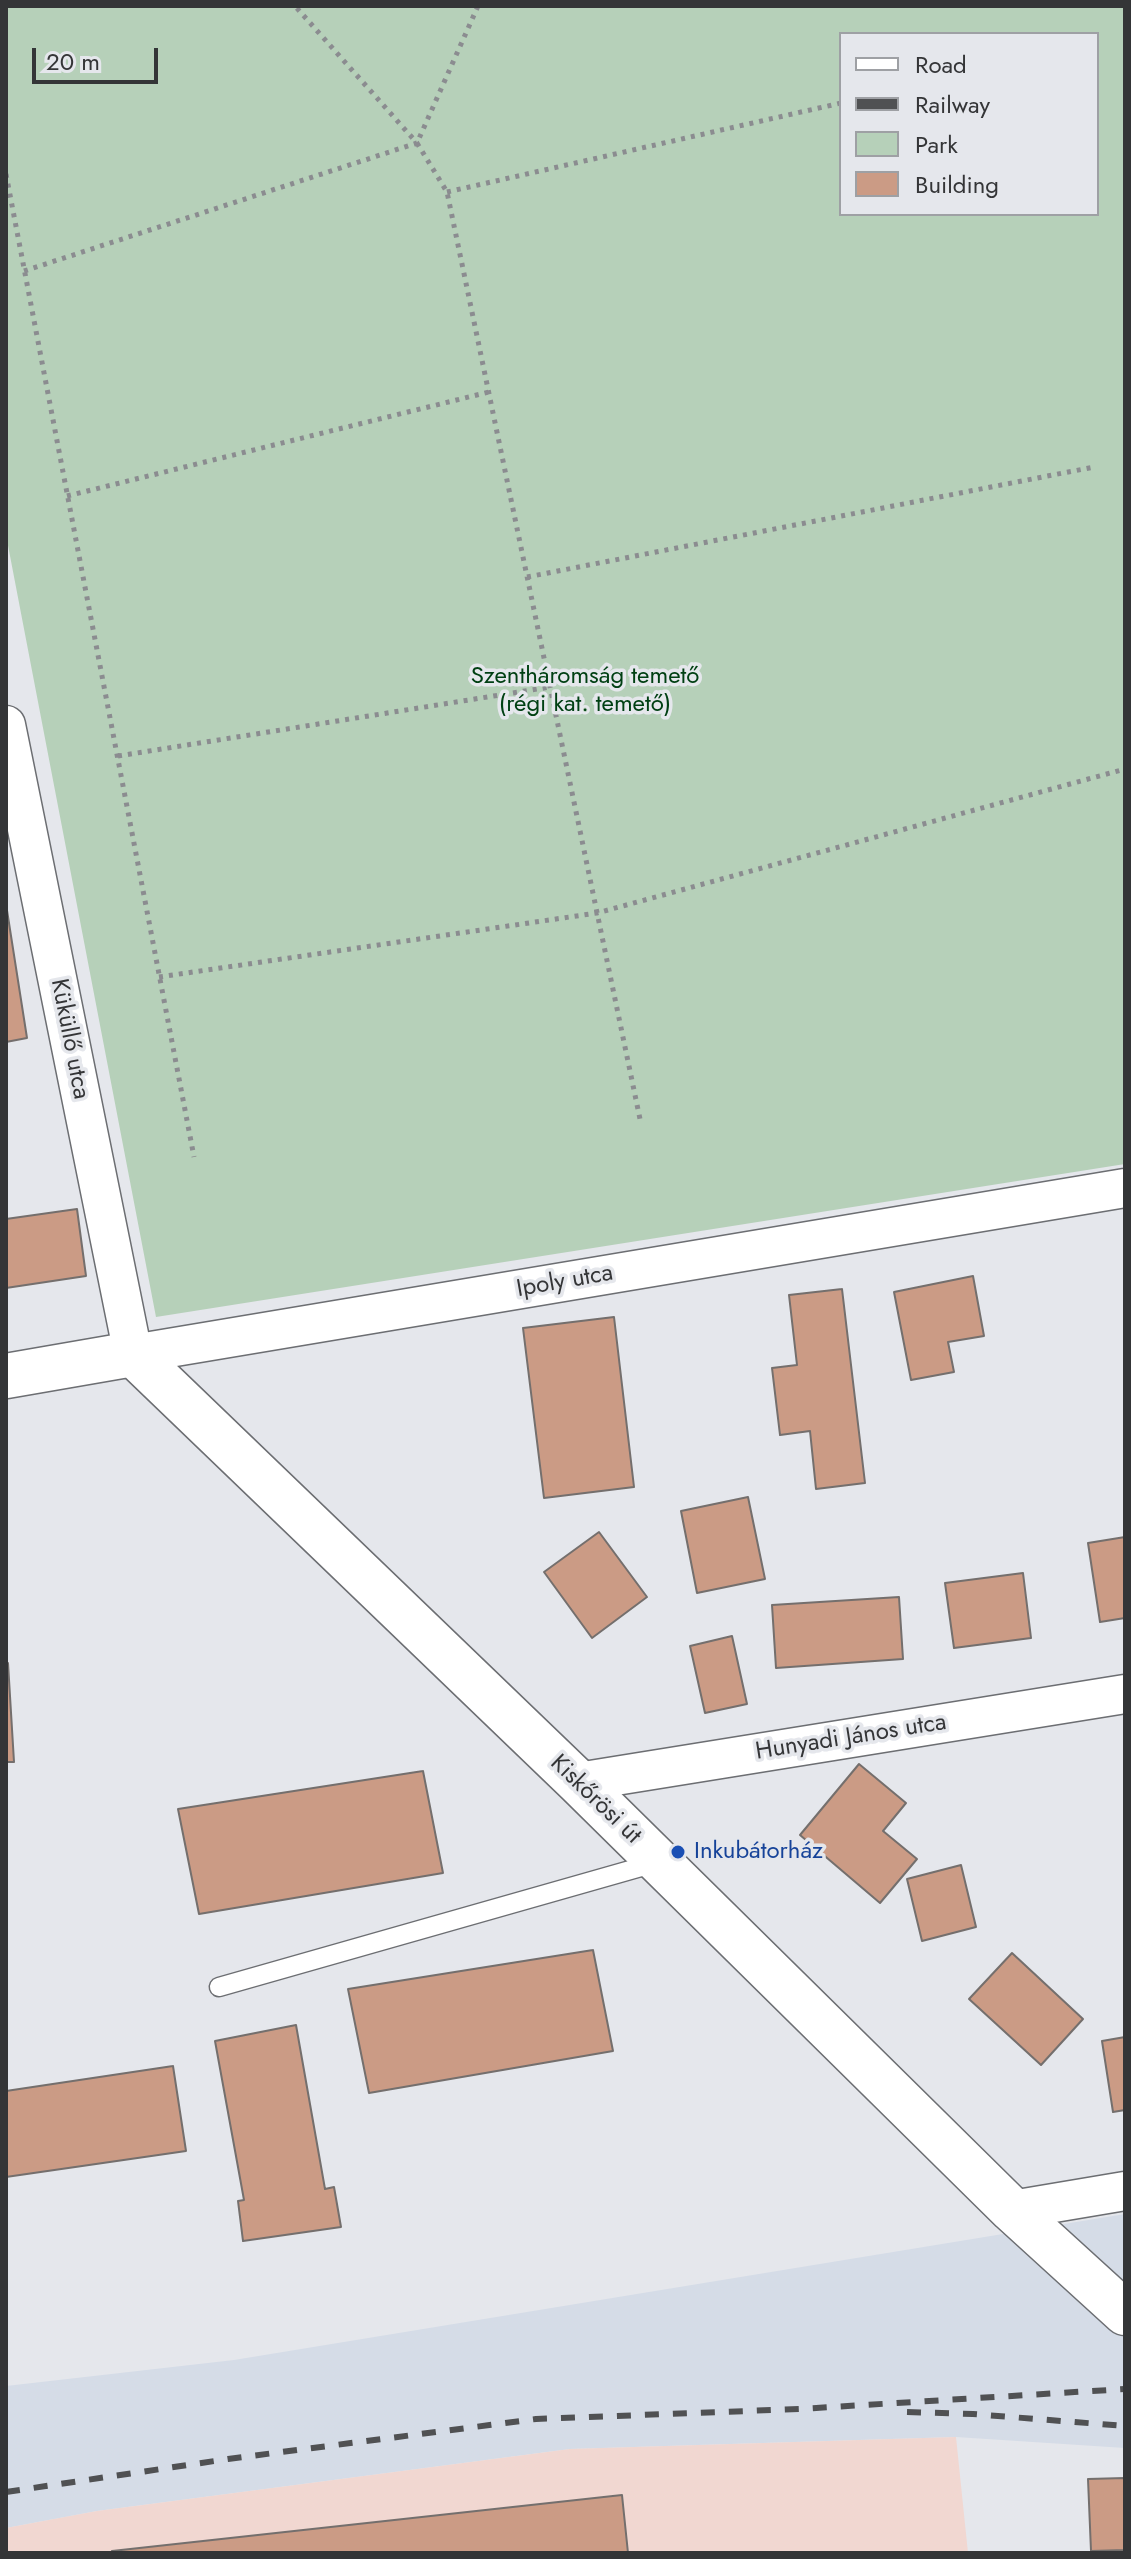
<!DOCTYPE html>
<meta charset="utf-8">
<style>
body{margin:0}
#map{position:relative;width:1131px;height:2559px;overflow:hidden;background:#e5e7ec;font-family:Jost,sans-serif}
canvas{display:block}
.frame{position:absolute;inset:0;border:8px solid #343537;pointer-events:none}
.legend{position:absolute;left:839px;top:32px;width:260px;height:184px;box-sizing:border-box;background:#e5e7ec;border:2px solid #9ea0a4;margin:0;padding:10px 14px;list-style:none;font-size:24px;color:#343537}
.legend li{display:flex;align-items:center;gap:16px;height:40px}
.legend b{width:40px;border:2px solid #9ea0a4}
.scale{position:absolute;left:32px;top:48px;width:126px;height:36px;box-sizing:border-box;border:4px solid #343537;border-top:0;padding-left:10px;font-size:24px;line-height:28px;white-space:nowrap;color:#343537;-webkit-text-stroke:6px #e5e7ec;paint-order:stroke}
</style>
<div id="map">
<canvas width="1131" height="2559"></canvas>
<div class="frame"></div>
<ul class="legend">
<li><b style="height:10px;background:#fff"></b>Road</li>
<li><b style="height:10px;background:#505153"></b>Railway</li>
<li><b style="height:22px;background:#b6d0b9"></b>Park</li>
<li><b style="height:22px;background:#cb9b85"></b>Building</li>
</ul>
<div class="scale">20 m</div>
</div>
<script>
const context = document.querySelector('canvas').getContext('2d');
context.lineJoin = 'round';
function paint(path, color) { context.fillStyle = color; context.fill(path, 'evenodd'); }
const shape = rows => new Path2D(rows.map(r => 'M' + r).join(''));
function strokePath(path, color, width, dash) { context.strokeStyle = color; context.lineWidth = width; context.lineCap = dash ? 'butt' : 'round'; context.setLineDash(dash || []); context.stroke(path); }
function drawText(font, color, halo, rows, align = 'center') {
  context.font = font + ' Jost,sans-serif'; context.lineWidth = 7; context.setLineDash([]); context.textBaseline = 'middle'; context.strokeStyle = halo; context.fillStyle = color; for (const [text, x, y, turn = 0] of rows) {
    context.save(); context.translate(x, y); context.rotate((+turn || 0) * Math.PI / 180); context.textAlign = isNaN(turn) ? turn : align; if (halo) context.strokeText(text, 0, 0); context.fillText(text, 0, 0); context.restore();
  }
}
const built = shape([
 [1125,2214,1125,2448,956,2437,570,2449,97,2511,6,2528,6,2386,234,2360]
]);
const industrial = shape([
 [956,2437,968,2553,6,2553,6,2528,97,2511,570,2449]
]);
const green = shape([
 [6,6,1125,6,1125,1164,156,1317,6,535],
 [841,34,1097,34,1097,214,841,214]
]);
const building = shape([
 [6,904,27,1038,6,1042,6,904],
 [77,1209,86,1276,6,1288,6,1219,77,1209],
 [973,1276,984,1336,948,1342,954,1372,911,1380,894,1292,973,1276],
 [842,1289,865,1483,816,1489,810,1431,780,1435,772,1368,797,1365,789,1295,842,1289],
 [614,1317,634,1487,544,1498,523,1328,614,1317],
 [748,1497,765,1579,697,1593,681,1511,748,1497],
 [599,1532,647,1597,592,1638,544,1572,599,1532],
 [1125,1537,1125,1618,1100,1622,1088,1543,1125,1537],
 [1023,1573,1031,1638,954,1648,945,1583,1023,1573],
 [899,1597,903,1659,776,1668,772,1605,899,1597],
 [732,1636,747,1704,705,1713,690,1646,732,1636],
 [6,1663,8,1663,14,1762,6,1762,6,1663],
 [859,1764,906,1803,883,1831,917,1859,880,1903,800,1835,859,1764],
 [423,1771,443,1873,199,1914,178,1809,423,1771],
 [961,1865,976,1927,922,1941,907,1879,961,1865],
 [593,1950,613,2051,369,2093,348,1989,593,1950],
 [1012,1953,1083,2019,1041,2065,969,1999,1012,1953],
 [296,2025,325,2189,334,2187,341,2227,243,2241,238,2201,244,2200,215,2041,296,2025],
 [1125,2037,1125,2110,1113,2112,1102,2041,1125,2037],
 [173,2066,186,2151,6,2177,6,2091,173,2066],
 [1125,2478,1125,2550,1091,2551,1088,2479,1125,2478],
 [622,2495,628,2553,113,2553,112,2551,622,2495]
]);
const path = shape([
 [478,6,417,143,447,192,640,1119],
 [6,174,194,1157],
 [447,192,841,103],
 [24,271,417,143,295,6],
 [67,496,489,392],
 [527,577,1094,467],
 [118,756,550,687],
 [159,977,597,913,1125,769]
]);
const lane = shape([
 [219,1987,655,1863]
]);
const street = shape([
 [6,725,133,1354,1125,1188],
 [578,1782,1125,1694],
 [1012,2210,1125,2191]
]);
const secondary = shape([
 [6,1376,133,1354,578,1782,1012,2210,1125,2313]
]);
const rail = shape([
 [907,2412,973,2414,1125,2426],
 [6,2492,228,2459,536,2419,799,2409,1125,2389]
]);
const markers = [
 [678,1852,8,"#1a4fb4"]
];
const parkNames = [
 ["Szentháromság temető",585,677],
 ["(régi kat. temető)",585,705]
];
const streetNames = [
 ["Küküllő utca",69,1039,79],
 ["Ipoly utca",565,1282,-10],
 ["Hunyadi János utca",851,1738,-9],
 ["Kiskőrösi út",595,1800,44]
];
const transitNames = [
 ["Inkubátorház",694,1852]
];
paint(built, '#d5dce7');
paint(industrial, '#f1d7d1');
paint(green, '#b6d0b9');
paint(building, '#cb9b85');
strokePath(building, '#746f6d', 2);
strokePath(lane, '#6c6e72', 21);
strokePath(street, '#6c6e72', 41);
strokePath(secondary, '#6c6e72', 47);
strokePath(path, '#8b8c90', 5, [4, 6]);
strokePath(lane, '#fff', 18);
strokePath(street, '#fff', 38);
strokePath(secondary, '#fff', 44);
strokePath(rail, '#505153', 6, [14, 14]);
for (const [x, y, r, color] of markers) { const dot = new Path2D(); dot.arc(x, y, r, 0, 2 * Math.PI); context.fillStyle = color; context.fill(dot); strokePath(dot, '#e5e7ec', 3); }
drawText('24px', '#004013', '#e5e7ec', parkNames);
drawText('24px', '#343537', '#e5e7ec', streetNames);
drawText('24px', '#164399', '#e5e7ec', transitNames, 'left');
</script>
